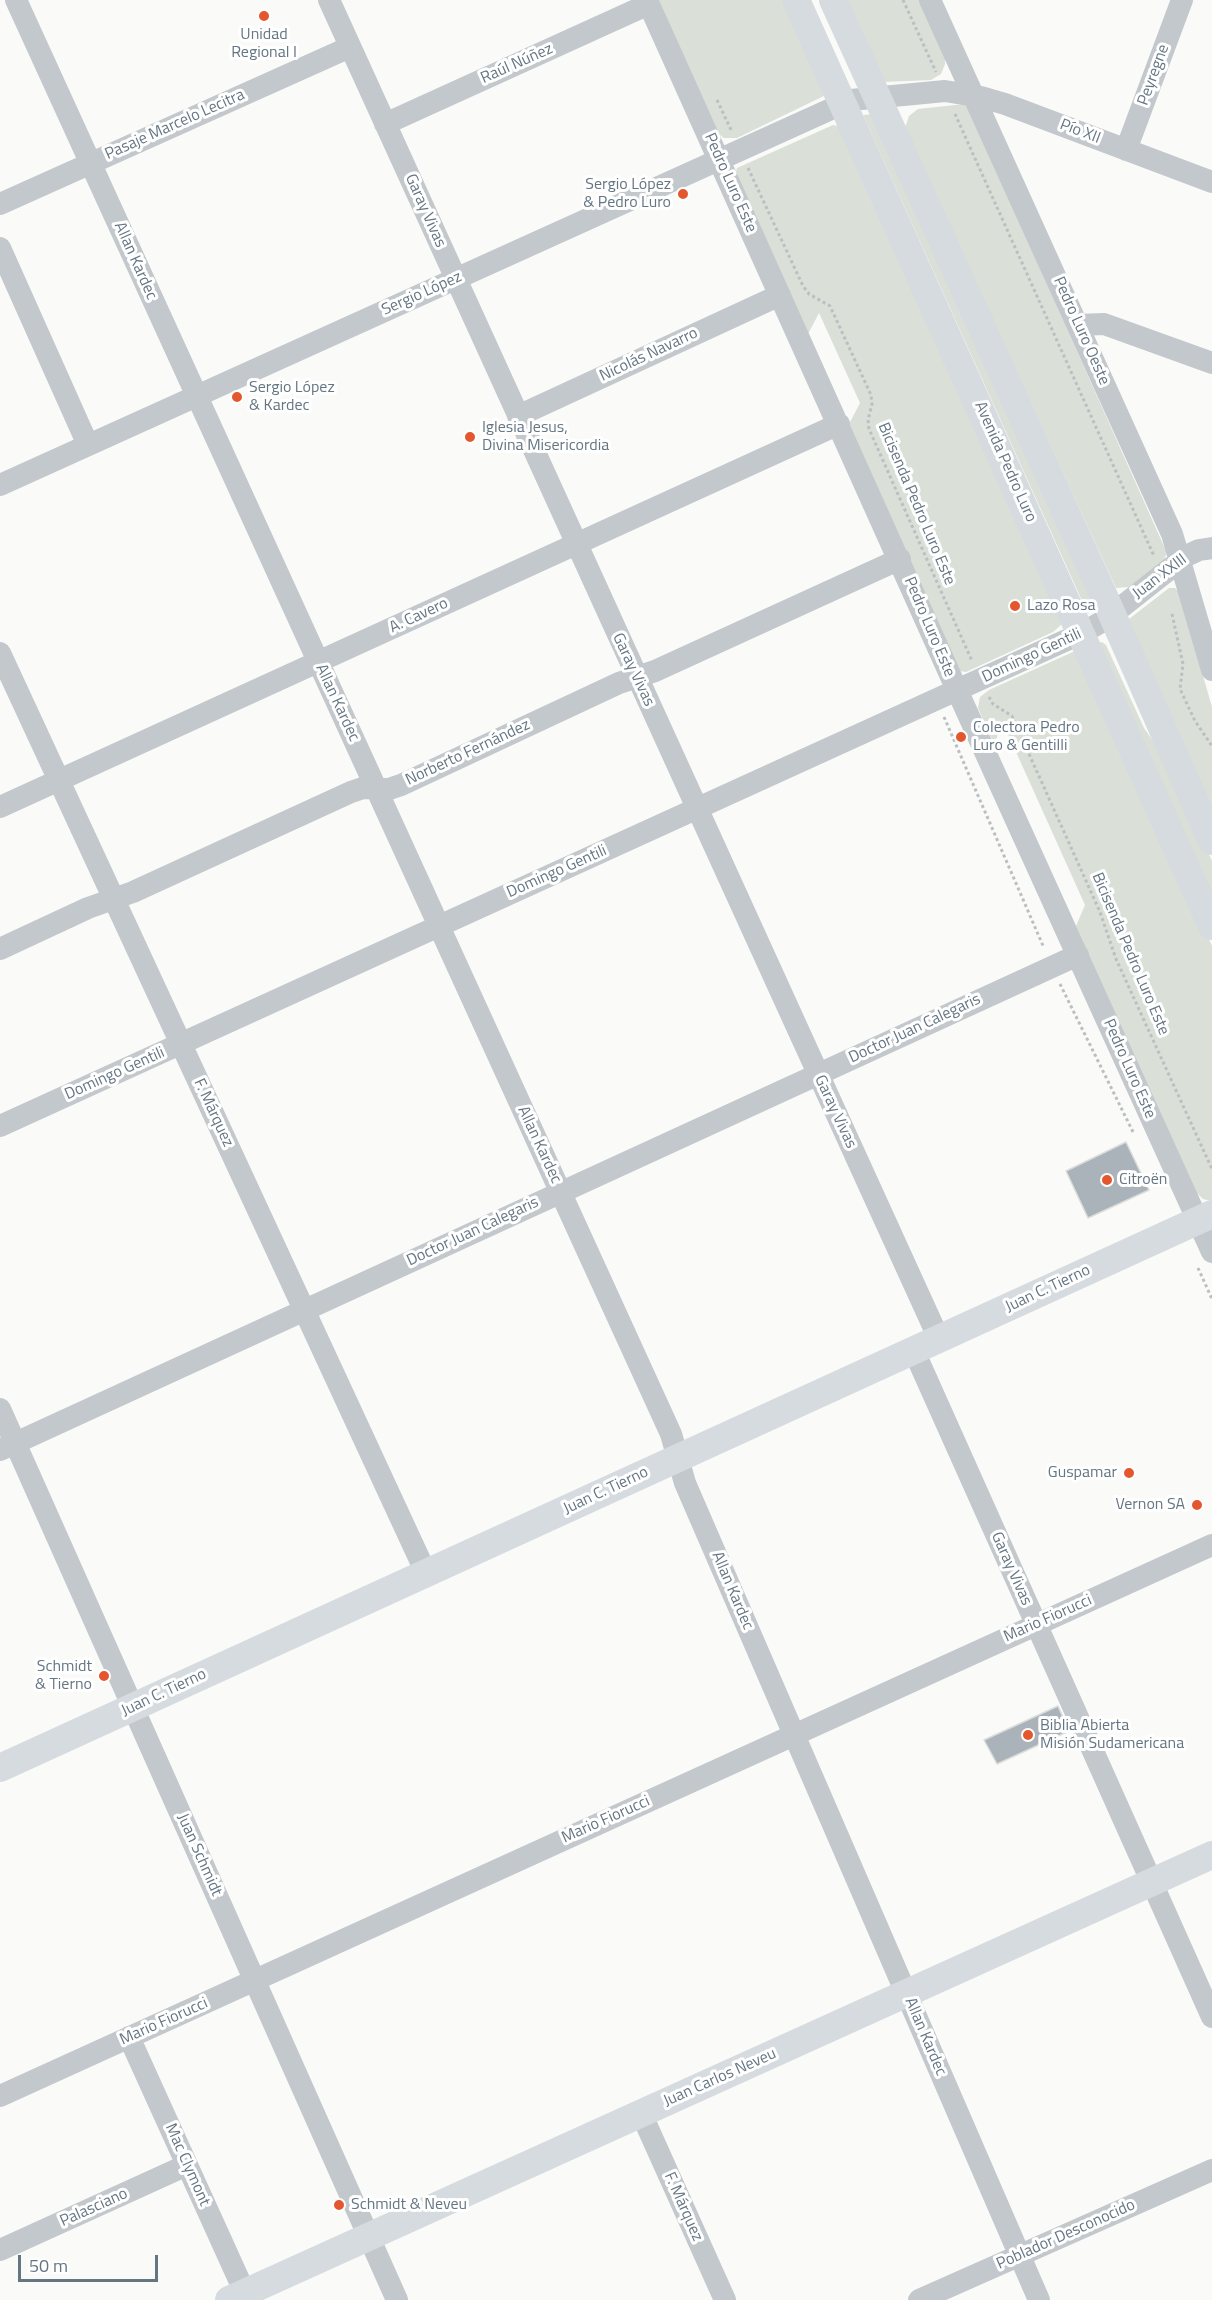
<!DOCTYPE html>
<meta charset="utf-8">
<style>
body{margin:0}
#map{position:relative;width:1212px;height:2300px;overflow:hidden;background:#fafaf8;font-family:"Titillium Web",sans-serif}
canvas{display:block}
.scale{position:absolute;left:18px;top:2255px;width:140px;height:27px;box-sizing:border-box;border:3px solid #657683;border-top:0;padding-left:8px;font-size:18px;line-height:21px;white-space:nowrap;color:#657683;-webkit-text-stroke:4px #fff;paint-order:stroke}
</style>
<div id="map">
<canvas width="1212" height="2300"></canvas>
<div class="scale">50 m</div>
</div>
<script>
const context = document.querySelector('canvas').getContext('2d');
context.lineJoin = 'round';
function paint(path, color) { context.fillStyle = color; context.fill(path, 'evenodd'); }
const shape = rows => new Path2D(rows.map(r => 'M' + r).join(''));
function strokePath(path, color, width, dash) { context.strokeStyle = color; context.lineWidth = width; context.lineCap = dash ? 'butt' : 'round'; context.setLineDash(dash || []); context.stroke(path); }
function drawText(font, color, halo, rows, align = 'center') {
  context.font = font + ' "Titillium Web",sans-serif'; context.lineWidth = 6; context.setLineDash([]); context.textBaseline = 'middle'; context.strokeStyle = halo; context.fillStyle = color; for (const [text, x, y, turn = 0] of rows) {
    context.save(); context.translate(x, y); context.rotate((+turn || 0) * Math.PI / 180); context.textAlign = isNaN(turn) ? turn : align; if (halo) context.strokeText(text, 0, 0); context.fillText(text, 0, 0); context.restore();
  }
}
const green = shape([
 [659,0,789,0,828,94,737,138,724,138,717,133],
 [843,0,919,0,945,57,945,64,941,74,931,80,884,82],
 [965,104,968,107,1167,553,1162,564,1129,587,1116,588,905,128,909,116,918,109],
 [874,114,1096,606,1088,614,863,115],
 [833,125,838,126,1063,620,1061,625,1053,632,966,672,960,671,849,424,860,403,819,313,808,334,736,172,737,168],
 [1169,588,1175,588,1179,592,1212,707,1212,818,1129,619],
 [1102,642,1106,645,1144,728,1167,761,1212,861,1212,904,1099,643],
 [1075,651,1086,659,1212,946,1212,1201,1203,1199,1197,1193,1076,926,1085,905,1003,723,994,744,978,708,980,697,989,690]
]);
const building = shape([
 [1126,1142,1149,1190,1088,1218,1066,1171,1126,1142],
 [1058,1706,1069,1731,997,1764,984,1740,1058,1706]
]);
const path = shape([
 [903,0,936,72],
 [717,100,732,132],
 [955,114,1154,556],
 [748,168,803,286,809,294,830,306,871,395,872,404,868,420,869,429,972,661],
 [1172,614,1183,664,1180,689,1195,721,1212,746],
 [989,697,993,704,1012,716,1100,912,1116,959,1212,1169],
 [944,717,1044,948],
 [1060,984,1134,1134],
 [1198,1268,1212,1299]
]);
const minor = shape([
 [16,0,671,1434,685,1483,1039,2300],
 [329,0,939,1339],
 [647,0,957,690,1212,1252],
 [930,0,1172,534,1212,670],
 [385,124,649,4],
 [1126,150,1182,0],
 [0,204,350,47],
 [0,248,88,445],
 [1078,325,1104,324,1212,363],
 [518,416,780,295],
 [0,485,851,100,945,91,981,97,1005,104,1212,182],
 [0,653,426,1573],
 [0,807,839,424],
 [0,949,88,908,133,892,351,792,363,788,389,789,401,785,619,683,655,671,900,559],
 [0,1126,1082,633,1105,620,1186,556,1199,550,1212,548],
 [914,1351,1212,2017],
 [0,1409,397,2300],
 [0,1450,1078,955],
 [129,2037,245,2293],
 [0,2096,1212,1545],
 [641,2113,725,2300],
 [0,2250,187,2165],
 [919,2300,1212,2170]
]);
const major = shape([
 [796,0,1212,926],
 [833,0,1103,594,1212,841],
 [0,1768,1212,1214],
 [229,2300,1212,1855]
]);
const markers = [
 [264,16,6,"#e4572e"],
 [683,194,6,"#e4572e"],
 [237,397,6,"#e4572e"],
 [470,437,6,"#e4572e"],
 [1015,606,6,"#e4572e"],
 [961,737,6,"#e4572e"],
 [1107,1180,6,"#e4572e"],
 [1129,1473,6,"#e4572e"],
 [1197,1505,6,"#e4572e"],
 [104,1676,6,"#e4572e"],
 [1028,1735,6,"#e4572e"],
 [339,2205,6,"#e4572e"]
];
const poiNames = [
 ["Unidad",264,35,"center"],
 ["Regional I",264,53,"center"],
 ["Sergio López",671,185,"right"],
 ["& Pedro Luro",671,203,"right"],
 ["Sergio López",249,388],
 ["& Kardec",249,406],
 ["Iglesia Jesus,",482,428],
 ["Divina Misericordia",482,446],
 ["Lazo Rosa",1027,606],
 ["Colectora Pedro",973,728],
 ["Luro & Gentilli",973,746],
 ["Citroën",1119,1180],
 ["Guspamar",1117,1473,"right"],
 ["Vernon SA",1185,1505,"right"],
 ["Schmidt",92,1667,"right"],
 ["& Tierno",92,1685,"right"],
 ["Biblia Abierta",1040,1726],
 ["Misión Sudamericana",1040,1744],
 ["Schmidt & Neveu",351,2205]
];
const streetNames = [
 ["Raúl Núñez",517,64,-24],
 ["Peyregne",1154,75,-70],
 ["Pasaje Marcelo Lecitra",175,125,-24],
 ["Pío XII",1080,132,21],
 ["Pedro Luro Este",730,183,66],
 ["Garay Vivas",425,211,66],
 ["Allan Kardec",135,261,66],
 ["Sergio López",422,294,-24],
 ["Pedro Luro Oeste",1081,331,66],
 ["Nicolás Navarro",649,355,-25],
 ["Avenida Pedro Luro",1005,462,66],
 ["Bicisenda Pedro Luro Este",916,504,67],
 ["Juan XXIII",1160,577,-37],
 ["A. Cavero",419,616,-25],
 ["Pedro Luro Este",929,627,67],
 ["Domingo Gentili",1032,656,-25],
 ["Garay Vivas",633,670,65],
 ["Allan Kardec",337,703,65],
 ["Norberto Fernández",468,753,-25],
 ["Domingo Gentili",557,872,-24],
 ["Bicisenda Pedro Luro Este",1130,954,67],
 ["Doctor Juan Calegaris",915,1029,-25],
 ["Pedro Luro Este",1129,1069,66],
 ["Domingo Gentili",115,1074,-24],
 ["Garay Vivas",835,1112,65],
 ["F. Márquez",213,1113,65],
 ["Allan Kardec",539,1145,65],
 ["Doctor Juan Calegaris",473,1232,-25],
 ["Juan C. Tierno",1048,1289,-25],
 ["Juan C. Tierno",606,1491,-25],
 ["Garay Vivas",1011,1569,66],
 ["Allan Kardec",732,1591,67],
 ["Mario Fiorucci",1048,1619,-24],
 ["Juan C. Tierno",164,1693,-25],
 ["Mario Fiorucci",606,1820,-24],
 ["Juan Schmidt",199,1855,66],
 ["Mario Fiorucci",164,2022,-24],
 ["Allan Kardec",925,2037,67],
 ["Juan Carlos Neveu",720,2078,-24],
 ["Mac Clymont",187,2165,66],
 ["F. Márquez",683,2207,66],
 ["Palasciano",94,2208,-24],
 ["Poblador Desconocido",1066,2235,-24]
];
paint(green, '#dadfd7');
paint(building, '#aab3b9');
strokePath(building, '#dcdcda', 1.5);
strokePath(path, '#bbbfc2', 3, [3, 3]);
strokePath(minor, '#c3c8cc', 22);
strokePath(major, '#d6dbdf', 28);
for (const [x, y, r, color] of markers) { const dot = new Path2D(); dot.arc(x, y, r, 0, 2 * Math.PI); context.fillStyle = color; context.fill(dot); strokePath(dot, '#fff', 2); }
drawText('16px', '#657683', '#fff', poiNames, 'left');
drawText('16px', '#657683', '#fff', streetNames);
</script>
